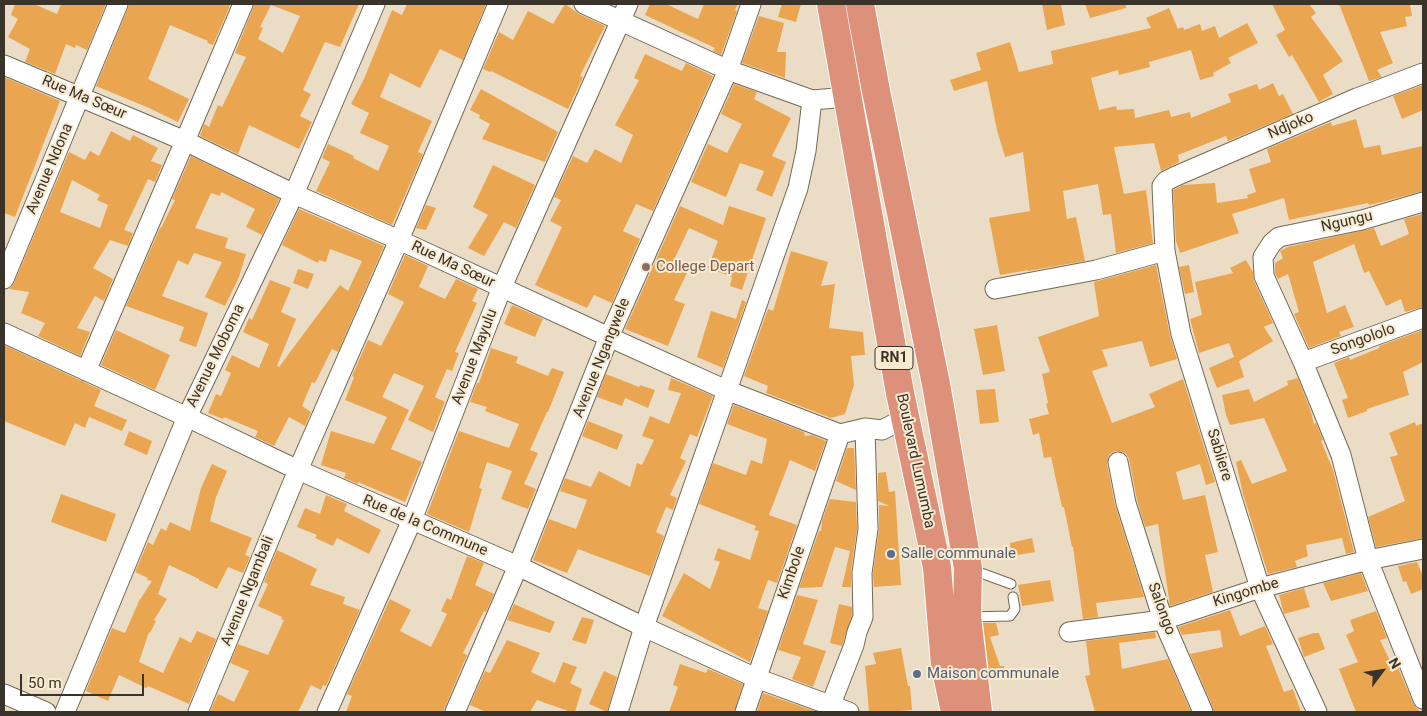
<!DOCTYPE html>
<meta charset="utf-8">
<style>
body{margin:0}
#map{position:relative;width:1427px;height:716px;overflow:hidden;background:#ebddc5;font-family:Roboto,sans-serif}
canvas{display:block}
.frame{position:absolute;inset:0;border:5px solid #39332a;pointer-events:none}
.north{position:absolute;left:1357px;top:646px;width:50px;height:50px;-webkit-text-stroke:4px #f9ead2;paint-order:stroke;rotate:59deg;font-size:14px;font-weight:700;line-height:20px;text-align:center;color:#39332a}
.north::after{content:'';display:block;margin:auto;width:18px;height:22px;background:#39332a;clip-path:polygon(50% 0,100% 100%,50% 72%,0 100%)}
.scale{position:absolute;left:20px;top:674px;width:124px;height:22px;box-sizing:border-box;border:2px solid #39332a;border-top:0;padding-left:6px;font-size:15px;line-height:18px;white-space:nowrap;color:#39332a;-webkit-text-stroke:4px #f9ead2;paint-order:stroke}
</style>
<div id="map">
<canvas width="1427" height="716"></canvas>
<div class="frame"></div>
<div class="north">N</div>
<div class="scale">50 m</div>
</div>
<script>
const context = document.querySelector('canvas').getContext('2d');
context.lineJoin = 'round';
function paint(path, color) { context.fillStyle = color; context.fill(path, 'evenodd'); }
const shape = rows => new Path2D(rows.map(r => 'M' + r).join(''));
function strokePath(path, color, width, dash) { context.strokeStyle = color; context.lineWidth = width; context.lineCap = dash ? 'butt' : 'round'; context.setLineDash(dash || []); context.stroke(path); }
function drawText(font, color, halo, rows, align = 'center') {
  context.font = font + ' Roboto,sans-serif'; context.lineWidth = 4; context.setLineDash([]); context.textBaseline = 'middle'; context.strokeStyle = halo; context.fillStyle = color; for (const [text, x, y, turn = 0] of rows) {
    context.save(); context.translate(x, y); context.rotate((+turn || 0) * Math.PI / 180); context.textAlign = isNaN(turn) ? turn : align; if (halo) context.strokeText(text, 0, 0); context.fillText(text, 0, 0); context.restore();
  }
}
const building = shape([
 [15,4,34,4,57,14,61,4,106,4,87,50,76,45,75,48,66,44,55,74,25,62,30,49,8,37,18,19,11,15],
 [129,4,226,4,230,6,213,45,207,43,208,41,170,25,148,79,189,99,178,122,149,108,96,86,128,8],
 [254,4,359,4,340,47,325,42,303,90,311,94,300,116,312,122,299,149,249,125,238,154,200,136,204,124,209,127,218,105,222,107,246,57,235,53,253,8],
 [271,5,300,16,283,53,258,39,263,28,260,27],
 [407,4,486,4,463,60,440,49,420,88,390,73,380,97,432,121,418,152,423,154,392,225,316,191,330,162,322,158,328,144,354,156,353,158,378,171,389,146,360,133,369,113,351,104,364,79,392,10,402,15],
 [565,4,579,14,605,26,580,76,583,77,568,109,491,71,490,72,483,69,499,32,513,40,528,11,553,24],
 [650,4,666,4,698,19,704,4,738,4,735,10,737,11,721,55,713,51,715,48,645,15],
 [782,4,801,4,796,22,778,17],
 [1042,4,1061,4,1065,25,1047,30],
 [1085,4,1126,4,1126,8,1090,18],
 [1272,4,1309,4,1316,13,1311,17,1343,61,1323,75,1333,94,1319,102,1292,55,1289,57,1276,35,1285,30],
 [1339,4,1410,4,1412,16,1405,17,1407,26,1380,32,1393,63,1377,70,1382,77,1369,81],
 [1169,8,1178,29,1183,27,1184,30,1200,24,1202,31,1215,26,1219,38,1247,23,1258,43,1228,58,1231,63,1213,73,1214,76,1200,80,1191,50,1149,62,1150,67,1119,75,1118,70,1091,78,1099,110,1116,106,1117,110,1134,109,1135,118,1169,110,1171,117,1190,112,1191,118,1231,102,1228,94,1257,84,1259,90,1273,83,1279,96,1283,94,1293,114,1228,141,1226,136,1178,155,1179,162,1161,171,1154,143,1114,147,1124,194,1146,190,1153,243,1116,253,1111,214,1103,215,1098,184,1063,191,1067,219,1076,217,1085,261,1028,271,1028,270,1000,275,989,218,1030,211,1023,152,1005,157,997,130,987,81,954,91,950,80,981,70,976,53,1010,42,1019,72,1053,64,1051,51,1151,28,1146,18],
 [759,16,784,23,777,52,786,52,785,78,742,63],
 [645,54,682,71,686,63,713,76,653,211,636,204,623,231,640,239,612,303,594,295,587,308,535,285,562,227,550,221,561,200,554,197,573,156,587,163,595,149,621,163,633,135,615,125,639,80,634,78],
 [4,77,60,101,15,217,4,213],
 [734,84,757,92,754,99,791,118,772,156,786,162,772,197,756,190,764,171,740,163,726,197,691,182,708,144,727,153,742,124,721,114],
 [1423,85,1423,110,1402,119,1393,96],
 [481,89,558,132,545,162,482,139,490,124,479,118,480,115,470,110],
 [1356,119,1364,148,1380,145,1382,155,1423,146,1423,191,1382,202,1369,205,1368,203,1289,220,1284,198,1232,214,1239,233,1180,253,1176,241,1173,190,1183,185,1215,183,1217,203,1248,198,1247,195,1256,192,1249,169,1271,162,1267,149,1331,122,1332,126],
 [111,131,130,141,133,135,158,148,151,161,162,165,155,182,148,179,124,230,133,233,128,246,110,240,93,268,113,279,104,301,95,296,77,328,90,332,80,356,38,336,45,323,21,313,29,292,9,289,14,283,69,152,85,160,90,151,99,156],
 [72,180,100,195,97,200,108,205,100,228,60,212],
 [191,156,279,199,262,235,246,227,255,209,221,192,220,196,211,193,195,228,228,238,225,248,246,254,239,277,225,306,205,297,222,262,194,253,188,265,178,260,162,296,208,313,196,347,179,341,184,327,126,306,160,228,161,228,175,200,172,199],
 [493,165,535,185,516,228,504,222,484,256,468,248,488,215,473,207],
 [426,205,436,208,426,230,416,228],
 [680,206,723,225,729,206,766,218,742,290,730,286,732,277,708,268,718,241,689,228,671,266,687,273,674,300,685,304,668,346,625,329],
 [299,209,384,246,338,352,332,349,315,383,312,382,302,406,311,412,305,426,289,417,274,446,255,437,258,431,224,417,223,419,208,413,216,394,221,396,231,373,225,370,232,355,259,368,269,344,243,332,249,318,252,320,270,280,291,288,281,312,296,319,277,366,279,367,340,285,348,291,362,261,330,249,326,262,319,260,318,263,282,245],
 [1423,214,1423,307,1405,312,1401,299,1386,306,1369,271,1364,273,1354,244,1313,262,1327,313,1345,305,1354,327,1339,332,1341,336,1309,348,1294,314,1299,312,1288,274,1278,279,1275,273,1275,263,1283,258,1280,251,1288,247,1374,228,1381,246,1409,234,1404,219],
 [791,251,828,262,821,286,835,284,829,328,863,332,865,355,851,356,854,385,845,414,831,418,766,393,768,386,744,376,768,309,773,311],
 [405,255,428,266,419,287,445,299,456,279,478,289,472,301,477,303,455,352,459,353,452,371,447,369,435,397,445,402,433,432,408,420,424,386,394,373,382,397,409,410,391,449,422,462,405,502,358,482,358,484,344,478,346,473,321,465,331,431,374,444,387,417,345,400,354,377,352,376,368,340,381,346,404,302,388,294],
 [1246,260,1253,272,1254,281,1273,323,1264,327,1273,341,1239,361,1244,377,1217,388,1209,368,1234,357,1229,343,1199,353,1190,319,1202,315,1195,282,1233,273,1230,268],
 [1156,265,1170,336,1177,359,1150,367,1142,341,1102,350,1108,366,1092,371,1112,423,1155,407,1149,394,1183,379,1215,482,1206,485,1200,464,1176,472,1183,500,1205,495,1218,552,1205,555,1213,592,1170,606,1158,524,1145,527,1137,500,1129,459,1126,454,1122,452,1115,451,1110,454,1108,458,1107,464,1115,505,1144,597,1096,603,1098,617,1083,619,1073,547,1072,547,1064,507,1062,507,1051,457,1044,458,1039,433,1033,435,1029,419,1049,414,1046,404,1048,403,1042,374,1050,372,1038,337,1099,316,1094,282],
 [1189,265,1194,292,1185,294,1179,267],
 [298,269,314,274,308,289,293,283],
 [742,300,746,302,723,368,697,357,711,311,736,319],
 [512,305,543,319,535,337,504,324],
 [997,325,1005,371,983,375,974,329],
 [116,330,170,355,155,390,101,365],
 [1423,330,1423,362,1403,372,1409,395,1367,409,1367,411,1348,418,1342,400,1348,398,1334,363,1349,357,1350,360,1379,348,1379,346],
 [4,345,101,390,94,406,127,420,122,431,89,417,85,428,75,423,65,446,4,421],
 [491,348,518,357,516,363,548,376,552,368,564,372,548,412,547,412,530,450,538,453,524,484,536,489,528,509,501,499,512,471,487,462,479,488,482,489,469,532,427,514,459,431,509,448,519,424,485,411,487,407,470,402,477,383,479,383],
 [606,374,639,387,640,385,655,390,648,408,625,398,622,406,597,397],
 [671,378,713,396,697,437,690,434,680,458,686,461,670,495,677,498,673,510,666,507,656,532,664,536,650,576,578,549,567,573,533,560,549,519,576,529,587,500,560,491,565,478,591,487,599,471,630,487,637,463,642,465,654,440,642,436,650,416,669,424,681,393,668,390],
 [1298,378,1311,412,1314,424,1316,423,1323,440,1321,441,1333,470,1354,552,1346,554,1342,538,1306,545,1308,556,1295,561,1297,567,1268,574,1243,494,1236,462,1241,460,1252,484,1287,471,1264,418,1230,425,1226,415,1222,395,1249,389,1254,402,1288,385,1287,381],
 [995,389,999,422,980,424,976,390],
 [734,405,804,432,805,436,812,435,826,441,815,471,790,460,769,515,797,525,777,583,768,580,758,608,768,611,750,662,662,616,674,592,684,573,710,589,720,562,714,560,718,548,750,560,759,531,754,530,756,526,699,504,713,463,746,475,751,460,762,464,767,439,727,424],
 [588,421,623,435,617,450,582,436],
 [1415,422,1416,426,1423,423,1423,538,1376,547,1368,517,1405,501,1390,457,1398,455,1389,433],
 [129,431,152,441,147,455,124,445],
 [847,448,854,448,856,490,836,481],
 [212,464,227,471,216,497,210,521,252,538,245,555,250,557,243,573,228,567,217,589,199,580,199,579,169,565,158,594,167,599,154,620,156,621,150,633,149,632,139,662,163,673,180,637,191,643,197,631,216,639,189,704,148,686,146,688,119,675,108,701,86,691,112,628,125,633,139,601,152,581,147,580,148,578,135,572,148,542,153,545,161,528,166,531,170,522,190,531,201,488],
 [886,472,889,492,895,491,901,585,874,587,873,574,879,530,879,505,889,506,878,501,878,473],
 [61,494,116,514,106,542,51,522],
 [326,495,347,504,344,511,381,530,369,554,337,538,333,546,315,538,317,535,297,527,305,508,320,514],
 [830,499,856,502,857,528,851,571,851,587,842,587,850,551,835,547,822,587,799,588,819,531,821,531,822,521],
 [1032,538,1035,552,1012,556,1010,543],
 [277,550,317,569,310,585,345,597,343,604,360,610,326,686,323,685,321,690,311,685,298,712,210,712,218,694,234,702,249,671,230,663,238,644,268,655,284,620,281,619,282,617,258,606,268,584,264,582],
 [467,556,484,563,475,585,494,594,486,612,484,611,463,653,467,655,443,712,346,712,352,696,347,694,390,599,411,610,400,631,431,647,447,614,441,611,447,598,451,600],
 [1417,562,1423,576,1423,589,1411,594,1406,581,1403,582,1398,566],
 [1361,573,1368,591,1331,601,1323,583],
 [1050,580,1054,601,1022,606,1018,585],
 [1304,588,1310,607,1284,614,1279,595],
 [797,595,818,600,803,644,826,651,813,687,792,679,801,657,778,650],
 [514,604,555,622,550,633,507,620],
 [839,604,852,607,852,615,842,646,830,643],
 [1230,610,1240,636,1265,626,1273,644,1266,646,1284,692,1293,689,1301,712,1214,712,1213,708,1190,654,1223,647,1220,630,1182,635,1178,627],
 [1376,611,1387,638,1380,640,1393,667,1397,665,1413,703,1420,712,1356,712,1339,669,1358,662,1346,635,1354,631,1350,620],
 [582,617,594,620,586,644,572,640],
 [983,623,996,623,999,635,990,637,1000,666,1004,666,1004,679,990,679],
 [1155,632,1156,638,1119,643,1122,669,1168,659,1191,712,1095,712,1085,676,1090,675,1086,641],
 [1314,633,1319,633,1325,649,1304,657,1298,638],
 [507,640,540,653,531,672,555,683,563,662,577,667,570,683,582,689,575,712,571,712,537,700,530,712,486,712,470,705,485,671,490,673],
 [901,648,908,686,910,686,912,710,886,712,869,712,865,666,876,664,873,653],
 [680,664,706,673,708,669,743,684,734,712,669,712,678,687,673,685],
 [604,671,617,677,607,712,589,704],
 [763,693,817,712,757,712]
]);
const lane = shape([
 [970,569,1011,584],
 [969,617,1010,616,1015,609,1013,597]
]);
const street = shape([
 [584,4,728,70,812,100],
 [4,65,185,141,294,194,399,240,609,337,726,390,840,434,865,428,882,430,905,418],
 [1423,202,1362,220,1279,237,1272,243,1263,257,1264,276,1303,362,1341,455,1368,560,1423,699],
 [4,279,118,4],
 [995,289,1096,270,1165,251],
 [4,333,187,417,298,470,518,566,644,627,756,678,849,712],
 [1303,362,1423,318],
 [86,371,185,141,243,4],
 [1118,462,1126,503,1163,620,1203,712],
 [1069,632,1163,620,1260,588,1368,560,1423,549],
 [4,694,46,712],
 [65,712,187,417,294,194,375,4],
 [198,712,298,470,399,240,498,4],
 [327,712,412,520,502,287,628,4],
 [455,712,518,566,609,337,728,70,751,4],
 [618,712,644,627,798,188,806,151,812,100,848,97],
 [745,712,840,434],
 [828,712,854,645,857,632,863,617,862,573,868,529,865,428],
 [1317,712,1260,588,1181,334,1165,251,1162,186,1166,181,1176,176,1357,98,1423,73]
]);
const highway = shape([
 [831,4,900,393,937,567,945,665,955,712],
 [860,4,876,91,936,384,968,568,967,617,978,712]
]);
const markers = [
 [646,267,5,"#8d6e63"],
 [891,554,5,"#5c6f8a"],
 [917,674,5,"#5c6f8a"]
];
const shields = [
 [894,358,38]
];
const shieldNames = [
 ["RN1",894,358]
];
const streetNames = [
 ["Rue Ma Sœur",84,98,23],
 ["Ndjoko",1291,126,-23],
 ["Avenue Ndona",50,169,-67],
 ["Ngungu",1347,222,-13],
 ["Rue Ma Sœur",453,265,25],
 ["Songololo",1363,340,-20],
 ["Avenue Moboma",216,356,-64],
 ["Avenue Mayulu",475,357,-69],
 ["Avenue Ngangwele",602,358,-68],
 ["Sabliere",1219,455,73],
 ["Boulevard Lumumba",915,461,78],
 ["Rue de la Commune",425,526,23],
 ["Kimbole",792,573,-71],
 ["Avenue Ngambali",248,591,-68],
 ["Kingombe",1246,593,-17],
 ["Salongo",1161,609,70]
];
const educationNames = [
 ["College Depart",656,267]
];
const serviceNames = [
 ["Salle communale",901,554],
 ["Maison communale",927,674]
];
paint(building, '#eaa551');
strokePath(lane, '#756954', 11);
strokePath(street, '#756954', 21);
strokePath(highway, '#fff', 30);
strokePath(lane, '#fff', 9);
strokePath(street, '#fff', 19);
strokePath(highway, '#dd917a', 28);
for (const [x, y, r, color] of markers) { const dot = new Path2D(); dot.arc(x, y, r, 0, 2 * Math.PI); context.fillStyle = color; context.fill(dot); strokePath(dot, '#f9ead2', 2); }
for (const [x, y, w] of shields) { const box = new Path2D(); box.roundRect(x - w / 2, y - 11.5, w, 23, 4); context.fillStyle = '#f9ead2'; context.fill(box); strokePath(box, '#39332a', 1); }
drawText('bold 14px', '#39332a', null, shieldNames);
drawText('15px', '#39332a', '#f9ead2', streetNames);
drawText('15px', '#785e54', '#f9ead2', educationNames, 'left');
drawText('15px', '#4e5e75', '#f9ead2', serviceNames, 'left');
</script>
